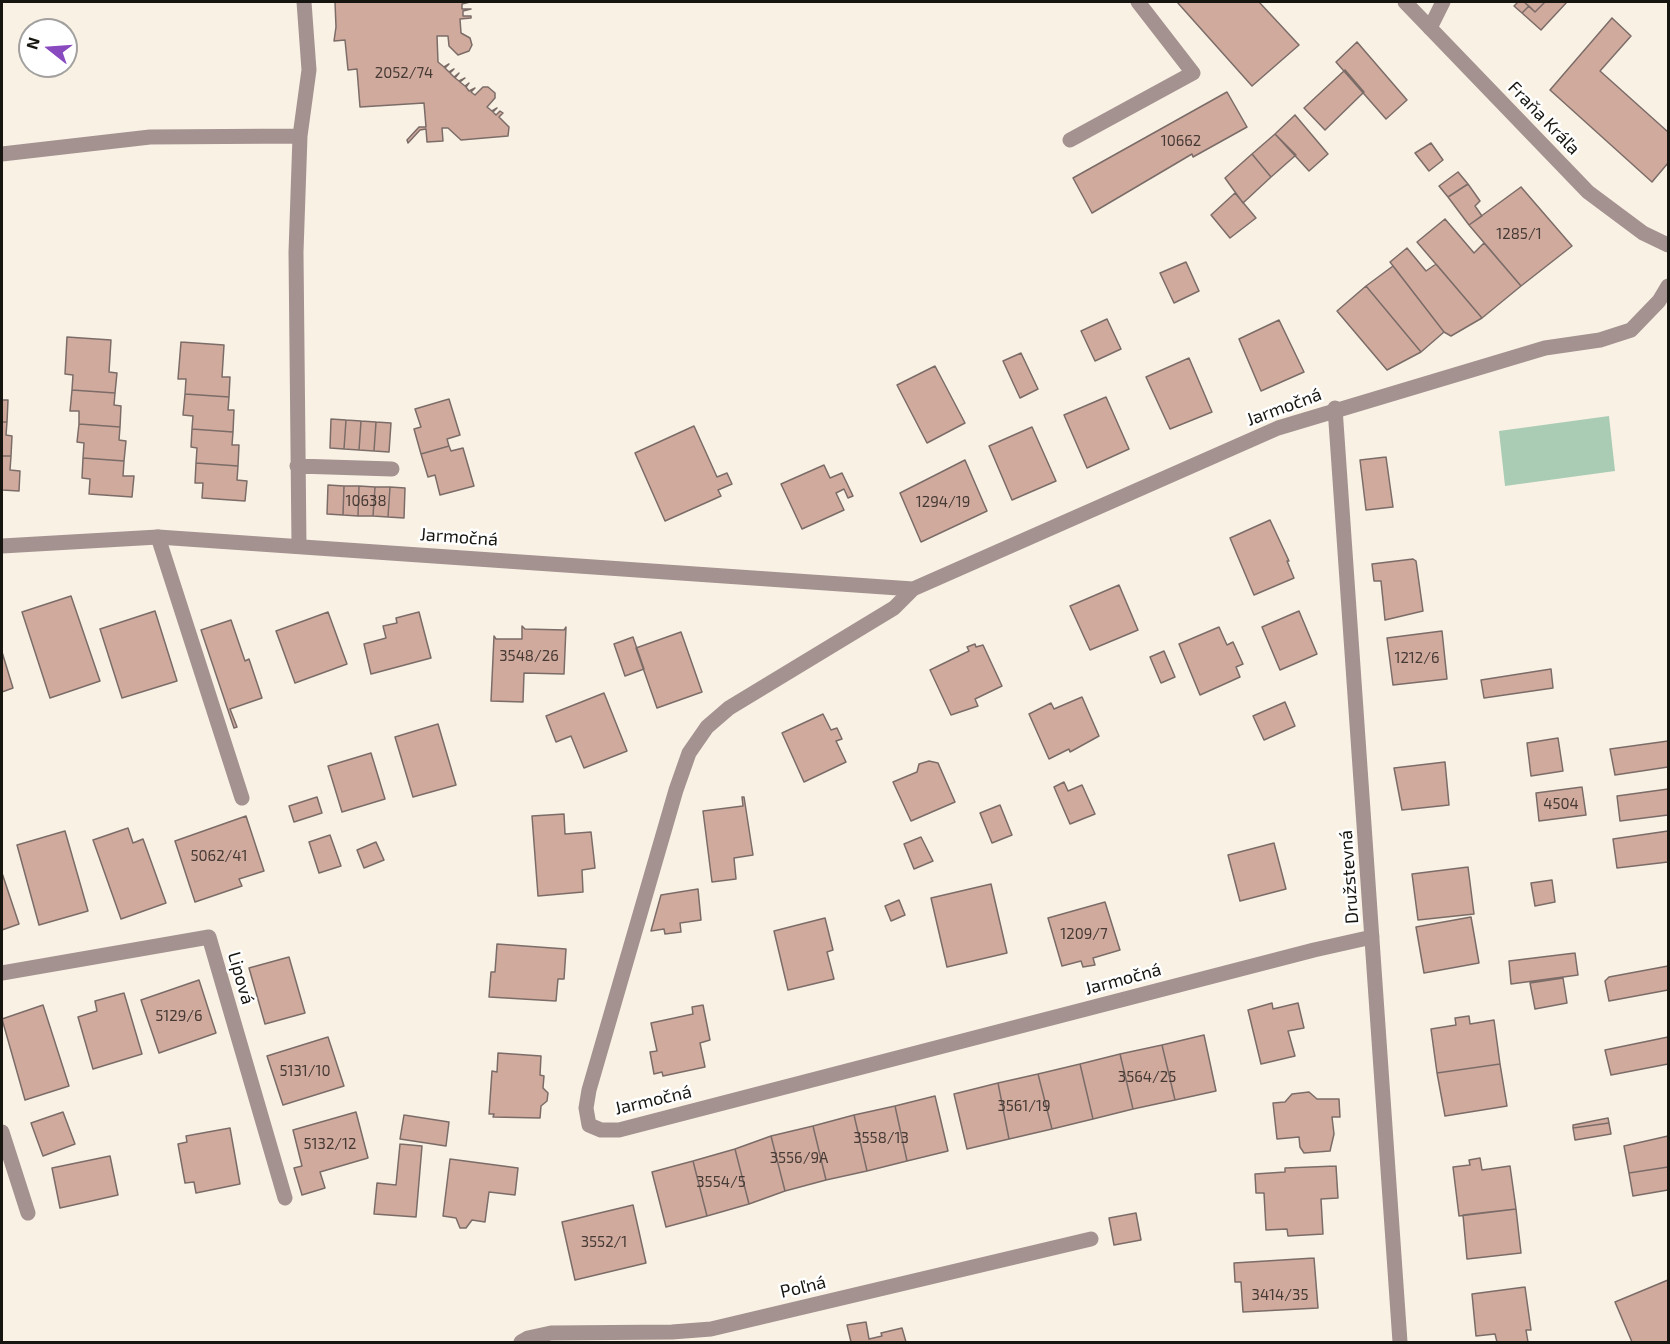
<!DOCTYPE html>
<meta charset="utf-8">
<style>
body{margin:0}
#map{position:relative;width:1670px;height:1344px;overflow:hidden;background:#f9f2e4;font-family:"Exo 2",sans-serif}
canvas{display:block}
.frame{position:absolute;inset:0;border:3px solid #171510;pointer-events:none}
.north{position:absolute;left:18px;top:18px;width:60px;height:60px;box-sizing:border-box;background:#fff;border:2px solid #a2a19f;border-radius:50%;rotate:287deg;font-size:16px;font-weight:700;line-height:24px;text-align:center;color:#171510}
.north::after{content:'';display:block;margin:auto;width:21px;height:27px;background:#894ac0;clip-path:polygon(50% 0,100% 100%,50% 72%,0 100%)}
</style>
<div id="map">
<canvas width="1670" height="1344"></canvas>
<div class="frame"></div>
<div class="north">N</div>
</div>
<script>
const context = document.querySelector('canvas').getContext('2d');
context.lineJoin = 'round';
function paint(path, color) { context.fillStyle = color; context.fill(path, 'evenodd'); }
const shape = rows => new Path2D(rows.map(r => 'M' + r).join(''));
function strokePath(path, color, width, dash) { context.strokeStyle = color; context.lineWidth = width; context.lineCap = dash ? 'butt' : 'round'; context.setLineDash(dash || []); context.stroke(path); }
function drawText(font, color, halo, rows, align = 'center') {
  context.font = font + ' "Exo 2",sans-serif'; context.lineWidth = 5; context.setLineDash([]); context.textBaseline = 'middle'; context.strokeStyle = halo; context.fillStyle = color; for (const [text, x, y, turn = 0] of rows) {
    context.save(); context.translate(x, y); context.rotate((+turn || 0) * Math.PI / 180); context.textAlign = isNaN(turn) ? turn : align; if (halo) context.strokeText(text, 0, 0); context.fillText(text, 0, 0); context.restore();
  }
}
const green = shape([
 [1609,416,1615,471,1505,486,1499,431]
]);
const building = shape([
 [335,2,470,2,462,4,462,9,471,9,463,11,463,16,471,16,471,18,460,19,461,33,470,38,472,45,469,51,458,55,449,46,448,36,437,36,438,62,444,67,449,64,445,68,449,72,454,69,450,73,454,77,459,73,455,78,459,81,465,78,460,82,465,86,469,83,466,87,469,91,475,88,471,92,475,95,483,87,488,87,495,93,495,98,487,107,492,111,497,108,493,112,496,115,500,111,503,113,499,117,509,127,508,136,461,140,448,128,442,128,443,141,427,142,426,129,420,130,408,143,407,140,419,127,426,127,424,103,360,107,357,69,348,70,345,40,334,41,336,27,335,2],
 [1177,2,1259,2,1299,45,1252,86,1177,2],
 [1518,2,1524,2,1529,6,1522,13,1514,6,1518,2],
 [1524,2,1545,2,1535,12,1524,2],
 [1545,2,1567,2,1541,30,1522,13,1529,6,1535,12,1545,2],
 [1612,18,1631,36,1600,71,1668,132,1668,163,1652,182,1550,90,1612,18],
 [1357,42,1407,100,1386,119,1336,62,1357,42],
 [1345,70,1364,92,1325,130,1304,108,1345,70],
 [1227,92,1247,127,1193,157,1192,154,1092,213,1073,178,1227,92],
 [1295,115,1328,154,1309,171,1275,134,1295,115],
 [1275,134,1296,155,1271,177,1252,154,1275,134],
 [1431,143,1443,160,1429,171,1415,153,1431,143],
 [1252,154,1271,177,1243,203,1225,178,1252,154],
 [1458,172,1468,184,1448,197,1439,186,1458,172],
 [1468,184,1480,201,1475,206,1482,216,1469,225,1448,197,1468,184],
 [1521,187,1572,246,1521,286,1469,225,1521,187],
 [1235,193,1256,218,1230,238,1211,215,1235,193],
 [1445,219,1474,253,1484,243,1521,286,1482,318,1417,242,1445,219],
 [1407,248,1426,271,1436,264,1482,318,1451,336,1444,332,1390,262,1407,248],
 [1186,262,1199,291,1174,303,1160,273,1186,262],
 [1393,266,1444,332,1421,352,1366,286,1393,266],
 [1366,286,1421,352,1387,370,1337,311,1366,286],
 [1107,319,1121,349,1095,361,1081,331,1107,319],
 [1279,320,1304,372,1261,391,1239,339,1279,320],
 [67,337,111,340,109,372,117,373,115,393,72,390,73,375,65,374,67,337],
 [181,342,224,345,222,377,230,377,229,397,185,394,186,379,178,379,181,342],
 [1021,353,1038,389,1020,398,1003,361,1021,353],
 [1189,358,1212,412,1170,429,1146,377,1189,358],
 [935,366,965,423,927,443,897,385,935,366],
 [2,388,2,400,8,400,7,422,2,422,2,388],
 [72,390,115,393,114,405,121,406,120,427,79,424,79,411,70,411,72,390],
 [185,394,229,397,228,410,234,410,233,432,192,429,193,416,183,415,185,394],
 [1106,397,1129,449,1087,468,1064,415,1106,397],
 [449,399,460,435,447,439,449,446,421,454,414,429,421,427,415,409,449,399],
 [331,419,346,420,344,449,330,448,331,419],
 [346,420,361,421,359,450,344,449,346,420],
 [361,421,376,422,374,451,359,450,361,421],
 [2,422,7,422,6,435,12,436,11,456,2,456,2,422],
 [376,422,391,423,389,452,374,451,376,422],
 [79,424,120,427,119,440,126,441,124,461,83,458,84,443,77,442,79,424],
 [694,426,717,477,727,473,732,484,718,490,721,496,665,521,635,453,694,426],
 [1032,427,1056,481,1012,500,989,446,1032,427],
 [192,429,233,432,232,445,239,445,238,466,196,463,197,448,191,447,192,429],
 [449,446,451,451,463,448,474,486,440,495,435,475,428,477,421,454,449,446],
 [2,456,11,456,10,470,20,471,19,491,2,490,2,456],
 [1386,457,1393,507,1366,510,1360,460,1386,457],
 [83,458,124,461,123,476,134,476,132,497,89,494,90,479,82,478,83,458],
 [965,460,987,511,921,542,900,493,965,460],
 [196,463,238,466,237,480,247,481,245,501,202,498,203,483,195,483,196,463],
 [824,465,830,478,842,473,853,496,848,498,844,489,836,493,844,510,802,529,781,484,824,465],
 [328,485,344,486,343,515,327,514,328,485],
 [344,486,359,486,358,516,343,515,344,486],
 [359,486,375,487,373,516,358,516,359,486],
 [375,487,390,487,388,517,373,516,375,487],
 [390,487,405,488,404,518,388,517,390,487],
 [1270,520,1289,561,1287,561,1294,578,1254,595,1230,538,1270,520],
 [1413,559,1416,561,1423,611,1385,620,1381,581,1374,581,1372,564,1413,559],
 [1119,585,1138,630,1090,650,1070,606,1119,585],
 [71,596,100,681,50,698,22,612,71,596],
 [155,611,177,681,122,698,100,629,155,611],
 [1299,611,1317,654,1280,670,1262,627,1299,611],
 [328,612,347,664,295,683,276,631,328,612],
 [419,612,431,658,371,674,364,644,386,638,383,626,397,623,396,618,419,612],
 [231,620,245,661,249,659,262,698,230,709,237,727,234,728,201,630,231,620],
 [522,626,525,629,564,630,566,627,564,674,524,673,523,702,491,701,494,636,496,639,522,639,522,626],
 [1219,627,1227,645,1233,642,1243,664,1236,667,1240,677,1200,695,1179,644,1219,627],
 [1442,631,1447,679,1393,685,1387,638,1442,631],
 [681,632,702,692,657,708,636,648,681,632],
 [633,637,644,669,625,676,614,644,633,637],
 [975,644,976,647,983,645,1002,686,975,699,978,706,951,715,930,670,969,651,967,647,975,644],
 [1164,651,1175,677,1161,683,1150,657,1164,651],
 [2,652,13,688,2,692,2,652],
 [1551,669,1553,688,1484,698,1481,680,1551,669],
 [604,693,627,751,584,768,571,736,556,742,546,716,604,693],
 [1082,697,1099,736,1070,752,1069,749,1049,759,1029,714,1051,703,1054,709,1082,697],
 [1285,702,1295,726,1264,740,1253,716,1285,702],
 [823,714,831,730,837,728,842,739,836,741,846,762,804,782,782,733,823,714],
 [438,724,456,785,413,797,395,737,438,724],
 [1558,738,1563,771,1531,776,1527,743,1558,738],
 [1668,741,1668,767,1615,775,1610,749,1668,741],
 [371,753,385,799,342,812,328,766,371,753],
 [929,761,938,763,955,802,911,821,893,782,917,772,919,764,929,761],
 [1445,762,1449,805,1402,810,1394,768,1445,762],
 [1064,782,1068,791,1082,785,1095,814,1070,824,1054,787,1064,782],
 [1582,787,1586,815,1539,821,1536,793,1582,787],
 [1668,789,1668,815,1620,821,1617,796,1668,789],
 [317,797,322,813,294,822,289,806,317,797],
 [742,797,744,797,753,855,734,858,736,879,712,882,703,811,743,806,742,797],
 [1000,805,1012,835,992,843,980,813,1000,805],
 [564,814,565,834,591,832,595,868,582,870,583,892,538,896,532,816,564,814],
 [246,816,264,871,239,879,242,886,195,902,175,841,246,816],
 [128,828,133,843,143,839,166,903,121,919,93,840,128,828],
 [65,831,88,911,39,925,17,845,65,831],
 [1668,831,1668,862,1617,868,1613,839,1668,831],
 [330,835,341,866,319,873,309,842,330,835],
 [921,837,933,861,914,869,904,844,921,837],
 [376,842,384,860,364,868,357,850,376,842],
 [1274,843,1286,889,1240,901,1228,855,1274,843],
 [1468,867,1474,914,1418,920,1412,874,1468,867],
 [2,873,19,924,2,930,2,873],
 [1552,880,1555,902,1535,906,1531,883,1552,880],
 [991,884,1007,953,947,967,931,898,991,884],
 [698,889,701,920,680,923,681,932,665,934,664,929,651,931,661,895,698,889],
 [899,900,905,915,891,921,885,906,899,900],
 [1105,902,1120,950,1093,958,1095,965,1083,967,1081,961,1062,966,1048,918,1105,902],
 [1471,917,1479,963,1424,973,1416,927,1471,917],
 [825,918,833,950,827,952,834,979,788,990,774,931,825,918],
 [497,944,566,949,564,979,558,979,556,1001,489,997,491,972,495,972,497,944],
 [1575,953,1578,975,1511,984,1509,961,1575,953],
 [289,957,305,1013,265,1024,249,968,289,957],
 [1668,966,1668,990,1609,1001,1605,981,1609,977,1668,966],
 [1563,978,1567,1003,1535,1009,1530,983,1563,978],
 [199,980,216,1033,159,1053,141,1000,199,980],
 [124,993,142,1054,93,1069,78,1017,97,1011,95,1001,124,993],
 [1272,1003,1273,1009,1298,1003,1304,1028,1288,1031,1295,1056,1261,1064,1248,1010,1272,1003],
 [43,1005,69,1086,25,1100,2,1019,43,1005],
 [703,1005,710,1040,700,1043,705,1067,663,1076,662,1072,654,1074,650,1052,657,1051,651,1023,693,1014,692,1007,703,1005],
 [1469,1016,1470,1024,1494,1020,1500,1064,1437,1073,1431,1029,1456,1025,1455,1018,1469,1016],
 [1204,1035,1216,1091,1175,1100,1162,1045,1204,1035],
 [328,1037,344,1086,283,1105,267,1056,328,1037],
 [1668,1037,1668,1064,1611,1075,1605,1050,1668,1037],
 [1162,1045,1175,1100,1133,1109,1120,1054,1162,1045],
 [498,1053,541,1056,540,1075,544,1076,543,1088,548,1093,547,1101,541,1106,540,1118,493,1117,494,1114,489,1114,492,1071,497,1072,498,1053],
 [1120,1054,1133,1109,1093,1119,1080,1064,1120,1054],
 [1080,1064,1093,1119,1052,1129,1038,1074,1080,1064],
 [1500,1064,1507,1106,1445,1116,1437,1073,1500,1064],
 [1038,1074,1052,1129,1009,1139,998,1083,1038,1074],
 [998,1083,1009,1139,967,1149,954,1094,998,1083],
 [1309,1092,1317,1099,1339,1099,1340,1117,1332,1117,1334,1134,1330,1151,1304,1153,1300,1147,1299,1137,1277,1139,1273,1103,1285,1102,1292,1094,1309,1092],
 [935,1096,948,1151,907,1161,895,1106,935,1096],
 [895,1106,907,1161,867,1171,854,1115,895,1106],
 [63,1112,75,1144,43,1156,31,1123,63,1112],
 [356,1112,368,1158,320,1172,325,1188,302,1195,294,1168,302,1166,293,1130,356,1112],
 [404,1115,449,1122,446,1146,400,1139,404,1115],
 [854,1115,867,1171,826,1180,813,1126,854,1115],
 [1608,1118,1609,1123,1573,1128,1573,1125,1608,1118],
 [1609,1123,1611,1134,1575,1140,1573,1128,1609,1123],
 [813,1126,826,1180,785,1191,771,1136,813,1126],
 [230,1128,240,1184,196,1193,194,1182,185,1183,178,1144,187,1142,186,1136,230,1128],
 [771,1136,785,1191,749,1204,735,1149,771,1136],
 [1668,1136,1668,1167,1629,1173,1624,1146,1668,1136],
 [400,1144,422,1146,416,1217,374,1214,377,1183,396,1185,400,1144],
 [735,1149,749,1204,707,1216,693,1161,735,1149],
 [110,1156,118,1195,60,1208,52,1168,110,1156],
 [1480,1158,1482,1170,1510,1166,1516,1209,1459,1216,1453,1167,1470,1165,1469,1160,1480,1158],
 [450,1159,518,1168,515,1195,489,1192,485,1222,472,1220,466,1228,460,1228,456,1218,443,1216,450,1159],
 [693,1161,707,1216,666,1227,652,1172,693,1161],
 [1336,1166,1338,1198,1321,1199,1323,1234,1288,1236,1287,1229,1266,1230,1264,1193,1256,1193,1255,1174,1285,1172,1285,1168,1336,1166],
 [1668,1167,1668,1190,1633,1196,1629,1173,1668,1167],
 [633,1205,646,1263,575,1280,562,1222,633,1205],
 [1516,1209,1521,1253,1467,1259,1463,1215,1516,1209],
 [1136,1213,1141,1240,1114,1245,1109,1218,1136,1213],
 [1314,1258,1318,1308,1243,1312,1241,1282,1235,1282,1234,1263,1314,1258],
 [1668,1280,1668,1342,1632,1342,1615,1302,1668,1280],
 [1525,1287,1531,1330,1526,1330,1528,1342,1497,1342,1495,1334,1476,1336,1472,1294,1525,1287],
 [866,1322,869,1339,882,1336,881,1333,902,1328,906,1342,851,1342,847,1325,866,1322]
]);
const service = shape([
 [1070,140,1193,73,1138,2],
 [2,154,150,137,300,136],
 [297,466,392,469],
 [158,537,242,798],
 [299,546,296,252,300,136,309,70,304,2]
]);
const minor = shape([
 [1430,28,1443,2],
 [1335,408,1400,1342],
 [2,546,158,537,913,589],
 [1372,937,1314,950,619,1130,601,1130,589,1125,586,1108,589,1090,676,790,689,753,707,727,729,708,894,608,913,589,1278,428,1545,348,1600,340,1631,330,1659,301,1668,286],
 [2,973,209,937,285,1198],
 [2,1132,28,1213],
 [521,1342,528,1338,551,1333,672,1332,711,1329,1091,1239]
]);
const tertiary = shape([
 [1405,2,1588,192,1643,233,1668,245]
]);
const numberNames = [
 ["2052/74",404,73],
 ["10662",1181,141],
 ["1285/1",1519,234],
 ["10638",366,501],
 ["1294/19",943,502],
 ["3548/26",529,656],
 ["1212/6",1417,658],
 ["4504",1561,804],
 ["5062/41",219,856],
 ["1209/7",1084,934],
 ["5129/6",179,1016],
 ["5131/10",305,1071],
 ["3564/25",1147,1077],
 ["3561/19",1024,1106],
 ["3558/13",881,1138],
 ["5132/12",330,1144],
 ["3556/9A",799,1158],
 ["3554/5",721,1182],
 ["3552/1",604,1242],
 ["3414/35",1280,1295]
];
const streetNames = [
 ["Fraňa Kráľa",1544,118,46],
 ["Jarmočná",1284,407,-20],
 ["Jarmočná",459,537,4],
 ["Družstevná",1349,877,-94],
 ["Lipová",241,978,74],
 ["Jarmočná",1123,979,-15],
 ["Jarmočná",653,1100,-13],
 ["Poľná",803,1287,-13]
];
paint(green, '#aaccb4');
paint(building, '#d1aa9e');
strokePath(building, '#7b6c68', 1.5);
strokePath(service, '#a49291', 15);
strokePath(minor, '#a49291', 15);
strokePath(tertiary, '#a49291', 15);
drawText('15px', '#463a34', null, numberNames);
drawText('18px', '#171510', '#fff', streetNames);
</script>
